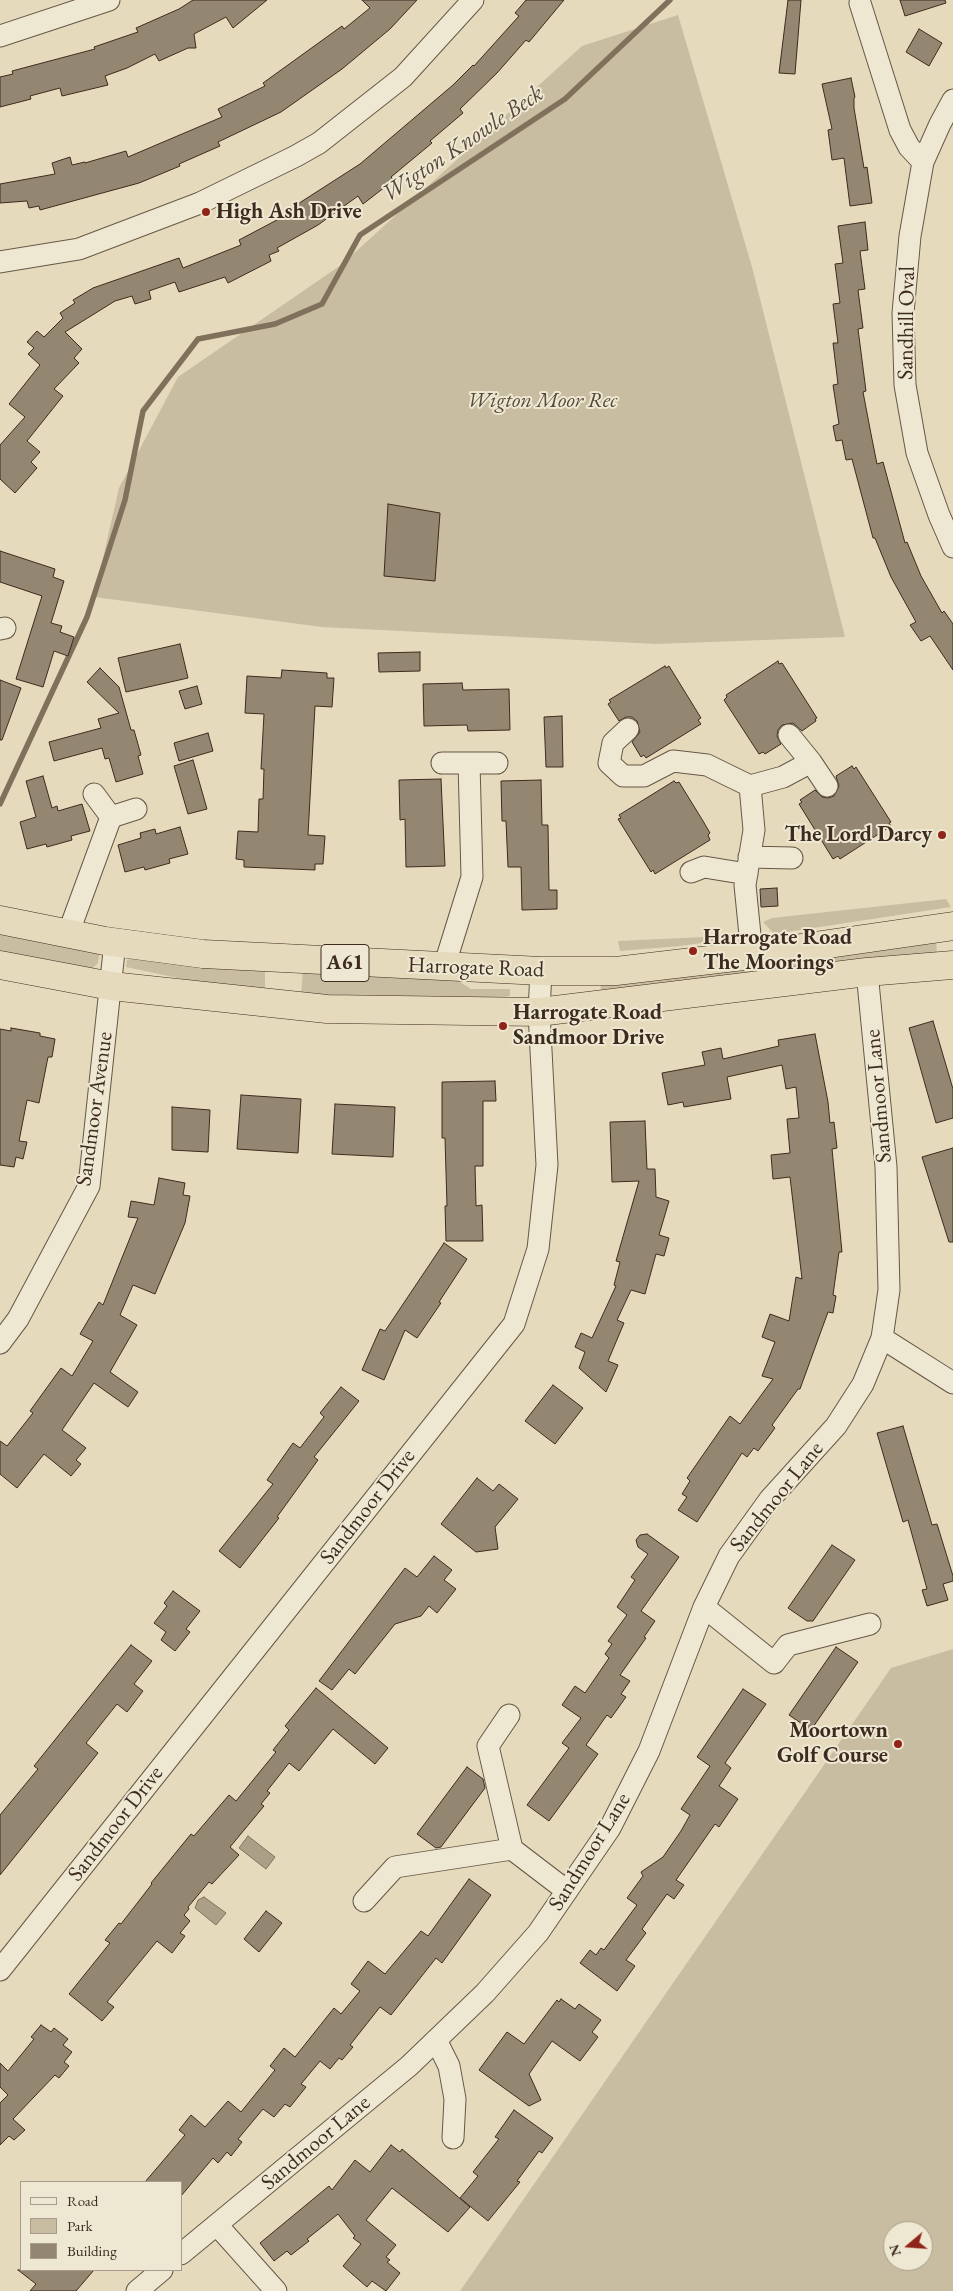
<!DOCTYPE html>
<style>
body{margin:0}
#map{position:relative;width:953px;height:2291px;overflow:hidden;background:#e5dbbc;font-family:"EB Garamond",serif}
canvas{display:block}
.legend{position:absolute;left:20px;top:2181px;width:162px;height:90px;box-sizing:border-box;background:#eee8d3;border:1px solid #a79c8b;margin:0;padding:6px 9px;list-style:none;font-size:15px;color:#3d2b1f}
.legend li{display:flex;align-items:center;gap:10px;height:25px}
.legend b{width:25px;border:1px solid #a79c8b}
.north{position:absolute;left:883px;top:2221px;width:50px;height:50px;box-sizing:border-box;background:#eee8d3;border:1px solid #a79c8b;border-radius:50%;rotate:252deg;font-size:14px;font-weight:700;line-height:20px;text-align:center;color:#3d2b1f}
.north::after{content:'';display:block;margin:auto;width:18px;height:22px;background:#8f2418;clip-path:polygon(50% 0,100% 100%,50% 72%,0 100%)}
</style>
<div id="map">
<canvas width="953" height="2291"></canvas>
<ul class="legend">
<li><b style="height:6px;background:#eee8d3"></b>Road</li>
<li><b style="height:14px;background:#c8bda1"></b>Park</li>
<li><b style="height:14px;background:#948771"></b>Building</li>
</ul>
<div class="north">N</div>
</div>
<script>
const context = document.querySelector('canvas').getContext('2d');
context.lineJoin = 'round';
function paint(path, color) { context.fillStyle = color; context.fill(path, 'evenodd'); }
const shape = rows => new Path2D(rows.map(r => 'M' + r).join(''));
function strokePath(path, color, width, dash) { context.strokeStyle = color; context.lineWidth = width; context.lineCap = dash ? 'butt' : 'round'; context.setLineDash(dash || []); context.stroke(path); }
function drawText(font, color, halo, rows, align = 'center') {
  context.font = font + ' "EB Garamond",serif'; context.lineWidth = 4; context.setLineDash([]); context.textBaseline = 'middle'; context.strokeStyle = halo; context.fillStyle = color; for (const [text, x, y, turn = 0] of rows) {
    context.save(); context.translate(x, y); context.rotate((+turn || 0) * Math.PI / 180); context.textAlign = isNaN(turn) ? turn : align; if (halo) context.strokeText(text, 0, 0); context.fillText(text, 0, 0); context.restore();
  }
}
const green = shape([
 [678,15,752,267,845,637,656,644,322,627,94,597,119,488,178,377,341,265,582,46],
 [946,899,951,907,774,934,763,922,772,918],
 [0,931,94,949,99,955,98,963,91,970,0,953],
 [726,936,716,941,680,946,620,951,618,941],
 [936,939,937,954,637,993,620,988,601,990,600,981],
 [139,956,265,968,265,993,234,990,126,967,127,960],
 [303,970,457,980,471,989,510,989,510,996,489,1000,301,996],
 [953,1649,953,2291,460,2291,891,1668],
 [893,2231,923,2231,923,2261,893,2261]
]);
const water = shape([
 [248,1836,275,1857,266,1869,239,1848,248,1836],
 [204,1897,226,1913,216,1925,195,1908,198,1900,204,1897]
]);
const stream = shape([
 [0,804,87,617,125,500,143,411,198,339,275,324,322,304,360,235,565,99,670,0]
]);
const building = shape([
 [193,0,267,0,233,28,226,17,194,34,196,48,188,48,159,61,155,54,127,68,105,76,108,85,62,96,60,88,30,96,31,99,0,107,0,77,13,74,12,71,95,49,94,47,138,32,136,28,179,9,193,0],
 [362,0,417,0,390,29,342,69,281,112,218,142,220,146,179,164,180,166,139,183,40,210,39,206,29,208,27,201,0,203,0,184,55,174,52,163,70,157,72,165,85,162,85,163,126,151,128,157,222,117,218,109,265,86,263,83,342,26,344,29,370,8,362,0],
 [526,0,564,0,529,42,526,40,497,73,460,109,463,113,430,141,432,143,391,177,394,180,363,204,358,196,318,225,277,248,279,251,269,255,271,261,228,283,225,277,179,292,175,282,149,291,151,299,135,304,132,296,115,301,65,332,82,349,74,358,79,363,54,389,63,396,27,441,40,452,31,462,37,468,15,493,0,479,0,445,25,417,9,404,40,365,28,354,34,348,27,342,37,331,44,337,63,318,60,313,75,303,73,300,93,288,179,258,183,268,241,245,239,240,292,212,290,209,360,164,453,85,473,65,474,66,519,16,515,13,526,0],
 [788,0,801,0,795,74,779,73,788,0],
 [900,0,945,0,946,3,905,16,900,0],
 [919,29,942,43,929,66,906,52,919,29],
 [851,78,855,97,854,98,854,108,864,168,867,167,872,203,850,206,844,158,832,160,828,130,832,129,822,84,851,78],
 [865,222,868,250,860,251,865,289,858,290,863,328,858,329,866,391,863,392,871,434,877,464,883,462,905,543,907,542,921,576,942,613,944,611,953,624,953,670,930,636,921,641,910,625,916,622,891,577,875,538,873,538,852,459,846,460,842,440,836,441,833,426,839,424,833,385,838,384,833,343,838,343,833,304,840,303,835,264,843,263,838,226,865,222],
 [388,504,440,513,435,581,384,576,388,504],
 [0,551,55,569,53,577,64,581,51,623,62,626,60,632,74,637,68,656,54,651,43,687,16,679,42,596,0,582,0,551],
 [180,644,188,678,126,692,118,658,180,644],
 [420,652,420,671,379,672,378,653,420,652],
 [778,661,779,664,782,663,817,718,815,719,816,721,802,731,793,723,782,725,778,730,777,736,781,744,765,754,763,752,759,754,724,700,727,697,726,695,778,661],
 [665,666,666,668,669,666,701,718,698,720,701,724,646,758,644,755,641,757,632,742,640,732,637,721,632,717,626,717,619,721,608,704,611,702,609,700,665,666],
 [100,668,119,687,131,730,134,730,141,755,138,756,143,774,116,782,109,758,105,759,102,748,54,761,49,742,101,728,98,719,119,713,87,682,100,668],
 [282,670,327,673,327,678,334,678,332,707,315,706,308,835,325,836,323,864,315,864,315,870,244,867,244,860,236,859,238,831,258,832,259,799,263,799,264,769,261,769,264,714,245,713,247,676,281,678,282,670],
 [0,680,21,688,2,740,0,740,0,680],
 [462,683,463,690,509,689,510,730,468,731,467,725,424,726,423,684,462,683],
 [197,686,202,704,185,709,179,691,197,686],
 [562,716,563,767,546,767,544,717,562,716],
 [208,733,213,751,179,761,174,743,208,733],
 [193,760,207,809,188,814,174,766,193,760],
 [852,766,854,769,856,767,891,822,889,823,891,826,840,859,838,856,833,859,799,804,802,802,800,800,815,790,822,797,828,798,834,796,839,786,836,776,852,766],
 [43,776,52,808,57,806,58,811,82,804,90,831,71,836,72,840,47,847,46,844,27,849,20,822,36,817,26,781,43,776],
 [441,779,445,866,406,867,405,819,400,820,399,780,441,779],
 [541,780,542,825,548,825,549,890,557,890,557,909,522,910,521,867,508,867,506,821,502,821,501,781,541,780],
 [674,781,676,783,679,782,703,821,710,833,708,835,710,840,655,874,653,870,651,872,618,819,621,818,619,815,674,781],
 [180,827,188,854,169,859,170,863,145,870,144,867,125,872,118,845,141,838,140,833,155,829,156,834,180,827],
 [777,888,778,906,761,907,760,889,777,888],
 [933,1021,953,1089,953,1118,936,1123,909,1028,933,1021],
 [11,1028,40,1033,40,1036,55,1039,52,1057,48,1057,39,1103,27,1100,19,1141,27,1142,23,1159,16,1157,14,1167,0,1165,0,1029,11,1031,11,1028],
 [815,1034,828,1102,830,1123,834,1122,837,1148,832,1149,842,1252,839,1252,833,1295,836,1296,833,1313,828,1312,800,1389,798,1389,772,1425,775,1428,758,1451,754,1448,747,1457,742,1453,697,1522,678,1510,687,1497,682,1494,690,1481,687,1478,730,1416,740,1424,773,1379,762,1376,775,1342,762,1337,770,1314,789,1321,796,1277,802,1279,790,1177,773,1179,771,1155,790,1153,787,1119,799,1118,796,1087,786,1089,782,1065,727,1077,731,1099,684,1107,683,1102,668,1105,662,1073,705,1065,702,1052,721,1048,723,1059,779,1046,778,1040,815,1034],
 [495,1081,496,1101,483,1101,483,1166,475,1166,476,1206,482,1205,483,1241,446,1241,445,1206,447,1206,445,1138,442,1138,442,1082,495,1081],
 [241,1095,301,1099,298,1153,237,1149,241,1095],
 [335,1104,395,1107,393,1157,332,1154,335,1104],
 [172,1107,210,1110,208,1152,172,1150,172,1107],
 [645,1121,647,1169,655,1169,656,1197,669,1201,659,1235,669,1238,664,1256,656,1254,645,1294,631,1290,617,1320,624,1323,608,1361,618,1365,606,1392,579,1368,585,1352,575,1347,581,1333,592,1338,616,1286,614,1285,620,1262,616,1261,639,1181,612,1182,610,1122,645,1121],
 [953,1148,953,1242,949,1242,922,1157,953,1148],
 [159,1178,185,1183,183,1195,190,1196,185,1223,155,1294,133,1285,120,1315,137,1325,110,1372,138,1392,128,1407,94,1383,62,1430,86,1448,76,1460,81,1464,71,1476,44,1454,17,1488,0,1474,0,1441,7,1446,33,1413,30,1411,61,1368,72,1376,93,1341,80,1334,99,1302,103,1305,138,1218,128,1217,131,1201,154,1205,159,1178],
 [444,1243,467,1259,439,1302,441,1303,417,1338,405,1330,384,1380,362,1370,380,1329,385,1331,444,1243],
 [553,1385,583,1408,555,1444,525,1421,553,1385],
 [341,1387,359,1401,314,1457,318,1460,277,1517,279,1518,240,1568,219,1551,273,1484,267,1480,293,1443,300,1448,324,1417,320,1413,341,1387],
 [903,1426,932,1525,937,1524,953,1576,953,1581,943,1584,948,1600,927,1606,922,1590,927,1589,908,1520,903,1522,877,1433,903,1426],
 [477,1478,493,1491,499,1484,518,1499,495,1527,498,1549,476,1552,441,1524,477,1478],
 [647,1534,679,1557,641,1611,655,1621,644,1637,646,1638,620,1675,630,1681,621,1694,626,1697,611,1718,607,1715,586,1745,598,1754,549,1821,527,1805,569,1748,562,1743,581,1718,562,1705,575,1686,585,1693,609,1658,605,1654,612,1644,608,1641,627,1615,617,1607,635,1580,631,1577,648,1554,638,1547,636,1540,640,1535,647,1534],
 [832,1545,855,1560,813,1621,807,1621,788,1608,832,1545],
 [434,1556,452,1570,444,1580,456,1589,437,1613,429,1606,421,1616,395,1624,355,1674,349,1669,332,1690,319,1681,405,1568,417,1577,434,1556],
 [173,1591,200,1611,186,1629,190,1632,175,1651,161,1640,166,1632,154,1623,167,1606,164,1603,173,1591],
 [131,1645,152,1661,134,1684,143,1691,127,1712,117,1704,86,1743,98,1753,0,1875,0,1815,38,1769,34,1766,131,1645],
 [836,1647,858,1662,811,1730,789,1715,836,1647],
 [316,1688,388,1748,375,1764,333,1729,299,1771,289,1763,267,1791,270,1793,261,1804,264,1806,230,1847,239,1855,212,1884,209,1882,188,1907,189,1909,184,1915,190,1921,180,1933,185,1936,172,1953,157,1941,107,2002,114,2007,102,2021,69,1994,110,1943,105,1940,119,1923,121,1924,152,1884,151,1883,191,1834,194,1836,229,1795,236,1801,276,1752,273,1750,289,1730,285,1726,316,1688],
 [743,1689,766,1704,725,1763,731,1768,719,1786,738,1799,719,1827,715,1824,676,1880,684,1885,674,1899,667,1894,642,1929,646,1933,626,1960,635,1966,617,1991,580,1963,590,1950,596,1955,601,1948,604,1950,637,1905,627,1898,643,1876,641,1872,663,1857,681,1831,690,1815,681,1809,710,1766,697,1757,743,1689],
 [467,1767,483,1779,485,1788,441,1847,436,1848,417,1834,467,1767],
 [469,1879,491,1895,442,1963,436,1958,391,2015,380,2007,350,2045,353,2047,342,2060,339,2058,330,2069,320,2061,301,2084,306,2087,290,2107,285,2104,274,2117,263,2109,238,2139,242,2142,231,2156,227,2152,218,2163,213,2158,181,2196,181,2182,145,2182,185,2135,179,2130,191,2115,205,2127,228,2101,241,2112,275,2070,270,2066,284,2048,295,2057,334,2008,341,2014,360,1991,351,1984,368,1961,385,1974,421,1931,428,1936,469,1879],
 [266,1911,282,1923,259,1952,244,1939,266,1911],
 [561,1999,575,2009,579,2004,601,2020,592,2032,598,2037,580,2061,552,2041,529,2074,541,2100,529,2106,479,2070,507,2032,524,2044,557,2000,559,2002,561,1999],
 [41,2025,51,2032,54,2028,68,2039,63,2045,72,2052,64,2062,69,2066,59,2078,55,2075,13,2119,25,2130,14,2140,9,2136,0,2145,0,2103,8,2095,0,2087,0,2063,8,2071,34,2039,31,2037,41,2025],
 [514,2110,553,2138,542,2153,539,2151,517,2181,520,2182,488,2221,460,2198,478,2176,473,2172,499,2139,495,2137,514,2110],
 [391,2145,400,2152,402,2149,470,2207,448,2232,392,2188,366,2220,396,2245,386,2257,390,2260,387,2262,400,2273,386,2291,372,2281,367,2287,343,2266,361,2244,353,2238,355,2236,338,2214,307,2239,309,2241,291,2255,287,2251,274,2261,260,2243,329,2186,332,2190,355,2160,370,2172,391,2145],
 [18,2270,94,2270,76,2291,30,2291,36,2284,18,2270]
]);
const street = shape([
 [860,3,900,130,909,147,923,162],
 [0,36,109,0],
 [953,100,940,124,923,162,910,236,903,313,905,385,917,453,939,515,953,547],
 [0,262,79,249,200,203,296,156,319,143,403,77,473,0],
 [0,629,5,628],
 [628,729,613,743,609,763,623,776,644,776,673,761,707,765,750,786,754,830,745,885,752,955],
 [789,735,811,762],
 [442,763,497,763],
 [750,786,783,777,811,762,827,786],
 [94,794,111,817],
 [749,857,792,858],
 [691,872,704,867,747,874],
 [68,934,111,817,136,809],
 [444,967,472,877,469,763],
 [882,1338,953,1383],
 [0,1343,18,1319,89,1186,115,942],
 [704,1607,774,1663,788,1645,870,1624],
 [509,1715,488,1746,512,1849],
 [364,1901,395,1867,512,1849,567,1891],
 [0,1970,514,1324,538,1249,547,1165,539,1012,541,971],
 [436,2040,449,2066,455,2099,453,2138],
 [217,2225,276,2291],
 [181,2254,409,2066,485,1993,538,1933,610,1828,649,1751,704,1607,729,1556,770,1499,836,1426,863,1384,882,1338,889,1290,886,1167,867,972],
 [137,2291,162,2270]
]);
const highway = shape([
 [0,920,105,941,203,954,541,971,616,971,752,955,953,926],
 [0,965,111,986,327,1009,539,1012,867,972,953,965]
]);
const markers = [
 [206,212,5,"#8f2418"],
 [942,835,5,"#8f2418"],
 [693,951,5,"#8f2418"],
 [503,1026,5,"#8f2418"],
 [898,1744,5,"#8f2418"]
];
const shields = [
 [345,963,48]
];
const shieldNames = [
 ["A61",345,963]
];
const poiNames = [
 ["High Ash Drive",216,212],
 ["The Lord Darcy",932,835,"right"],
 ["Harrogate Road",703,938],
 ["The Moorings",703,963],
 ["Harrogate Road",513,1013],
 ["Sandmoor Drive",513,1038],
 ["Moortown",888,1731,"right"],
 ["Golf Course",888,1756,"right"]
];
const streetNames = [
 ["Sandhill Oval",907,323,-89],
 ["Harrogate Road",476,968,2],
 ["Sandmoor Lane",879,1096,-95],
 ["Sandmoor Avenue",95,1109,-82],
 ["Sandmoor Lane",777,1497,-51],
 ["Sandmoor Drive",368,1507,-52],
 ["Sandmoor Drive",116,1824,-52],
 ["Sandmoor Lane",590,1852,-58],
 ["Sandmoor Lane",316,2143,-40]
];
const parkNames = [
 ["Wigton Moor Rec",542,401]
];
const waterNames = [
 ["Wigton Knowle Beck",463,144,-34]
];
paint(green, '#c8bda1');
paint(water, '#ac9f87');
strokePath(water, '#80715d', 1);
strokePath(stream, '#80715d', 5.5);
paint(building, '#948771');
strokePath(building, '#3d2b1f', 1);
strokePath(street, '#675746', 23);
strokePath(highway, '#3d2b1f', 29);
strokePath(street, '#eee8d3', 21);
strokePath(highway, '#e5dbbc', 28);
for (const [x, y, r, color] of markers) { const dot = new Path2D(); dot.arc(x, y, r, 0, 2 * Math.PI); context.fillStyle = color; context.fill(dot); strokePath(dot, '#eee8d3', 2); }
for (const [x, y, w] of shields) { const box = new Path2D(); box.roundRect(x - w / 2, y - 18.5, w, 37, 4); context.fillStyle = '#eee8d3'; context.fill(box); strokePath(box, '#3d2b1f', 1); }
drawText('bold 21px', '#3d2b1f', null, shieldNames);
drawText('bold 22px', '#3d2b1f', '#eee8d3', poiNames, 'left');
drawText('22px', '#3d2b1f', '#eee8d3', streetNames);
drawText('italic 22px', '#594839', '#eee8d3', parkNames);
drawText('italic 24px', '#594839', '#eee8d3', waterNames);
</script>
